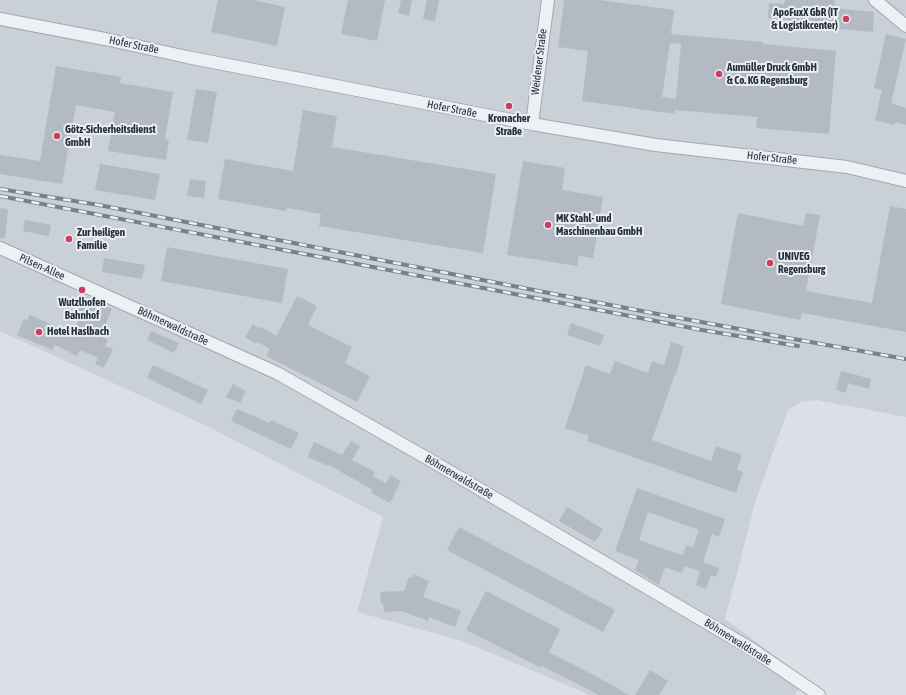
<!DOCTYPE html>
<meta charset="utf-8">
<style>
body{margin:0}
canvas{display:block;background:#dbe0e6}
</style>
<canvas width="906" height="695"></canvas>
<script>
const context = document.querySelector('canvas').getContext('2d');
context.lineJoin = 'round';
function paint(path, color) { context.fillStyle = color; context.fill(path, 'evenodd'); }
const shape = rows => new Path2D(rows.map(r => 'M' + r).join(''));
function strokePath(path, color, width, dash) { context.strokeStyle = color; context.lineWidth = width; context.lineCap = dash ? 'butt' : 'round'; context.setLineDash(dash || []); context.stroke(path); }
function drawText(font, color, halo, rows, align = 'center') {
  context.font = font + ' "Asap Condensed",sans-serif'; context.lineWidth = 4; context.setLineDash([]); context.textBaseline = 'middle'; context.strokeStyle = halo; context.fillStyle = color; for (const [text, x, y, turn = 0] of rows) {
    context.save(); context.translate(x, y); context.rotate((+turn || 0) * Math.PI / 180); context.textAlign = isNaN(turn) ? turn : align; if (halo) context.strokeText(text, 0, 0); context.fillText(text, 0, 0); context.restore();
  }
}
const built = shape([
 [0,0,906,0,906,417,817,400,801,402,788,410,755,503,725,619,804,677,795,695,590,695,462,641,357,612,383,517,207,426,0,331]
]);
const building = shape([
 [218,0,254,0,285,7,277,46,211,32],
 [348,0,385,0,377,41,341,34],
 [401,0,412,0,409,16,398,13],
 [427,0,439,0,435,21,423,19],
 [564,0,600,0,674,10,671,34,763,42,763,44,836,51,829,134,756,128,757,117,675,110,675,114,582,101,588,51,558,47],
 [670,43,681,44,676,99,662,97],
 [785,0,835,0,834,8,874,12,873,32,817,27,817,23,768,18,769,3,784,4],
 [886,34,906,39,891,103,906,108,906,125,895,122,894,125,875,120,882,90,874,88],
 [56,66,121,77,120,83,173,92,165,139,169,140,166,160,108,151,115,112,76,105,62,184,0,174,0,155,40,161],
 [196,89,217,92,208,143,187,140],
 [303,110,337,116,332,147,496,174,483,253,319,226,321,214,287,208,286,211,218,199,225,159,293,171],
 [523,161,565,168,562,190,603,197,593,258,579,256,577,266,507,255],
 [100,164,160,174,155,200,95,190],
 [190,179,206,181,204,198,187,196],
 [890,206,906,209,906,332,802,313,800,320,721,304,738,213,803,226,806,213,820,215,806,291,872,303],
 [0,208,8,209,5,238,0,238],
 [25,220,51,225,49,236,23,231],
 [167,247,288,269,282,303,161,281],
 [104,258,145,265,142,279,102,272],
 [85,296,112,309,100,336,108,340,105,346,113,349,104,368,95,364,98,358,80,350,77,356,55,345,52,350,17,335,24,319,27,320,30,315,73,334,79,319,75,317],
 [297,296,317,306,308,325,352,347,345,363,370,376,357,402,266,356,270,349,258,342,256,344,245,337,253,324,260,329,261,327,276,336,276,337],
 [571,323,604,335,600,346,567,335],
 [151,331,179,343,174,353,147,340],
 [671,342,684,346,676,374,675,374,652,440,711,461,716,446,742,455,737,470,743,472,736,493,587,441,589,436,565,428,586,365,610,374,615,361,648,373,652,361,664,365],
 [153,365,208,390,201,404,147,378],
 [841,371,871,379,869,389,848,383,846,393,836,390],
 [233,384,246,391,240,403,226,397],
 [237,409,270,423,271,420,299,433,291,449,231,421],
 [351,441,360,446,352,460,375,472,373,476,386,483,390,475,401,481,390,503,371,493,373,490,329,465,328,466,308,457,314,442,342,455],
 [637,488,725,519,719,537,712,534,703,562,719,568,716,577,711,575,706,589,696,585,700,571,685,566,682,573,665,567,659,585,635,570,639,560,615,551],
 [648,512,699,530,693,547,686,545,683,555,678,553,678,554,639,540],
 [567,507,603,529,595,542,559,521],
 [459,527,615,610,603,632,447,550],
 [414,574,429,581,423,597,461,611,455,627,429,617,428,621,402,611,384,612,383,603,381,603,380,592,404,591,409,577,412,578],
 [486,591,560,629,549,652,620,689,620,690,629,695,599,695,542,666,541,668,466,630],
 [650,670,668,681,659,695,635,695]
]);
const minor = shape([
 [875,0,906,26],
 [0,19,105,39,187,57,532,124,656,145,847,167,906,181],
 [532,124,548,0],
 [0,248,277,373,425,457,714,627,750,648,819,695]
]);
const rail = shape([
 [0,189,99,205,636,310,788,338,906,359],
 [0,196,630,316,702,330,798,346]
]);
const markers = [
 [846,19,4,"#ce3d60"],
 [719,74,4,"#ce3d60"],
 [509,106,4,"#ce3d60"],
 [57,136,4,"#ce3d60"],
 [548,225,4,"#ce3d60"],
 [69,239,4,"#ce3d60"],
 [770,263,4,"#ce3d60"],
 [82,290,4,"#ce3d60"],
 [39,332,4,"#ce3d60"]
];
const poiNames = [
 ["ApoFuxX GbR (IT",838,13,"right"],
 ["& Logistikcenter)",838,26,"right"],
 ["Aumüller Druck GmbH",727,68],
 ["& Co. KG Regensburg",727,81],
 ["Kronacher",509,119,"center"],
 ["Straße",509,132,"center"],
 ["Götz-Sicherheitsdienst",65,130],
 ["GmbH",65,143],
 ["MK Stahl- und",556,219],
 ["Maschinenbau GmbH",556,232],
 ["Zur heiligen",77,233],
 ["Familie",77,246],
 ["UNIVEG",778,257],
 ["Regensburg",778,270],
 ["Wutzlhofen",82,303,"center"],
 ["Bahnhof",82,316,"center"],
 ["Hotel Haslbach",47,332]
];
const streetNames = [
 ["Hofer Straße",134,45,12],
 ["Weidener Straße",539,62,-83],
 ["Hofer Straße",452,109,11],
 ["Hofer Straße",772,158,6],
 ["Pilsen-Allee",42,267,24],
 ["Böhmerwaldstraße",173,326,25],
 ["Böhmerwaldstraße",459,477,30],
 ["Böhmerwaldstraße",738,642,32]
];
paint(built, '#c9d0d8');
paint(building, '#b3bac3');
strokePath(minor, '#a1a8b0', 14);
strokePath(minor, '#eef1f4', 12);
strokePath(rail, '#75818f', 4);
strokePath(rail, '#ebeff4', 2.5, [8]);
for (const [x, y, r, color] of markers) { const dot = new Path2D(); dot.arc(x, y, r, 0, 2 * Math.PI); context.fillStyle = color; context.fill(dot); strokePath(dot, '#ebeff4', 1.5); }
drawText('bold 11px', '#25303c', '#ebeff4', poiNames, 'left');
drawText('11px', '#25303c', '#ebeff4', streetNames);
</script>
